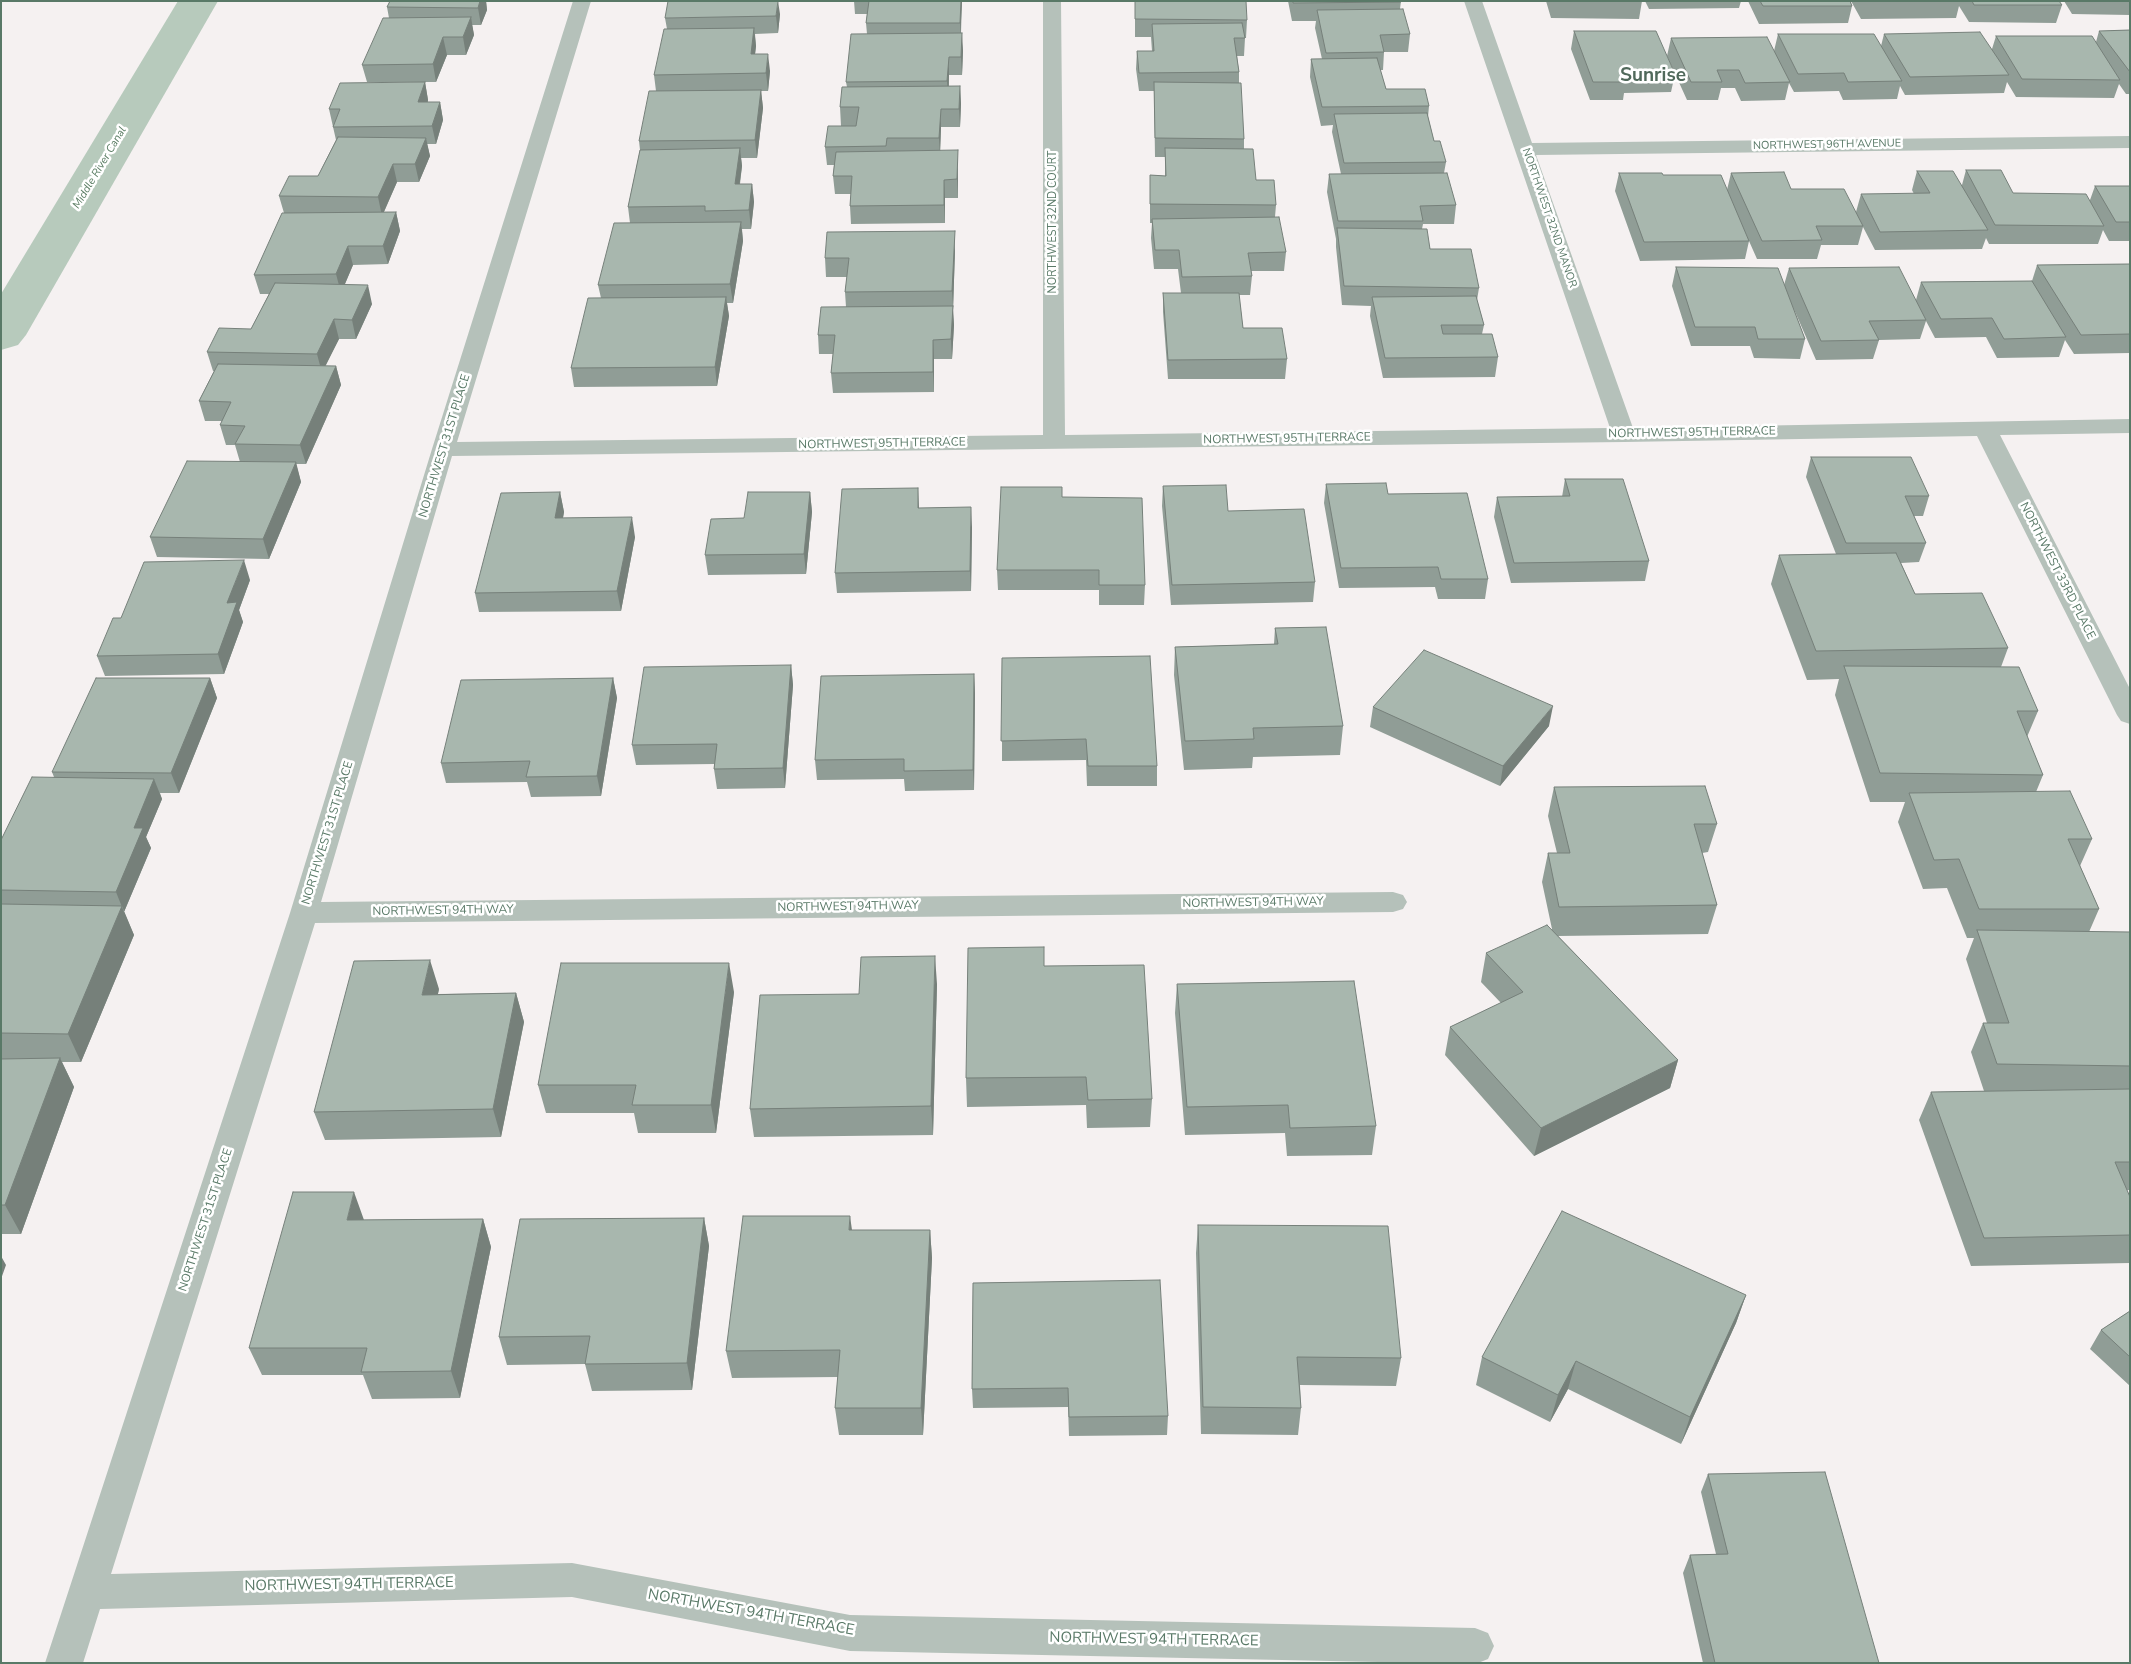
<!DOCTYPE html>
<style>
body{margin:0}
#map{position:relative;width:2131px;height:1664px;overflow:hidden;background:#f5f1f1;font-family:"Nunito Sans",sans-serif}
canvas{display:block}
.frame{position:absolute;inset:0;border:2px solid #597967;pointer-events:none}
</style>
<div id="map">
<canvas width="2131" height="1664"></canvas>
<div class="frame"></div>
</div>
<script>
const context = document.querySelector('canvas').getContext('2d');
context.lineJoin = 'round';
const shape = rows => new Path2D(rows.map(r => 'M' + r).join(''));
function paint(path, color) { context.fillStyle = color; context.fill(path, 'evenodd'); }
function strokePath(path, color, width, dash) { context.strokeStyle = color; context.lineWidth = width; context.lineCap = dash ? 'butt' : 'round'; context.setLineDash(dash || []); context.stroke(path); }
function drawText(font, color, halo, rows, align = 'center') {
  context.font = font + ' "Nunito Sans",sans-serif'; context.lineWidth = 5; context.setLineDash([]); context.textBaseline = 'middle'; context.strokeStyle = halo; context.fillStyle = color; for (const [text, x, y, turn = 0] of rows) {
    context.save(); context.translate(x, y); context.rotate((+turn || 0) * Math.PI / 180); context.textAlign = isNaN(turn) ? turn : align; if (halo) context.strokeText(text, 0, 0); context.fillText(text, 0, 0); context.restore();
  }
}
const canal = shape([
 [178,1,218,1,26,335,18,345,1,350,1,294,178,1]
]);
const minor = shape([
 [573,1,591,1,457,442,1043,435,1043,1,1061,1,1065,435,1610,428,1464,1,1482,1,1532,143,2130,136,2130,148,1536,155,1633,428,2130,419,2130,433,2000,435,2130,689,2130,724,2121,721,2117,715,1977,436,1624,442,452,456,321,902,1393,892,1403,895,1407,902,1403,909,1393,912,315,923,111,1574,572,1563,850,1615,1475,1628,1488,1633,1494,1646,1488,1659,1478,1663,1426,1663,850,1651,572,1597,100,1609,83,1663,45,1663,290,913,432,449,573,1]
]);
const wall = shape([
 [390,1,486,1,487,10,481,25,472,25,474,35,466,55,447,55,436,82,367,82,362,65,389,18,387,7],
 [854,1,962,1,961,33,963,51,962,75,949,75,949,86,960,86,961,104,960,127,941,127,940,150,958,169,958,198,945,198,945,223,851,224,850,206,851,194,835,194,833,176,834,165,827,165,825,147,856,126,841,126,840,107,847,87,846,82,867,34,866,23,867,14,855,14],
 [1135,1,1247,20,1246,38,1245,38,1244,56,1237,56,1239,72,1239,83,1244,139,1244,149,1256,180,1276,205,1275,217,1286,252,1284,271,1251,271,1252,276,1250,295,1239,295,1243,328,1287,359,1285,379,1168,379,1163,312,1163,293,1181,293,1178,269,1154,269,1151,238,1152,223,1150,223,1150,175,1165,176,1165,157,1155,157,1154,91,1139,91,1136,69,1137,51,1152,51,1151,37,1135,37],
 [1288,1,1401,1,1400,9,1410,34,1408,52,1384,52,1383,70,1380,70,1386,89,1429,106,1428,117,1434,141,1446,162,1444,173,1456,205,1454,224,1423,224,1422,229,1430,249,1479,288,1477,300,1484,325,1482,334,1498,357,1495,377,1383,378,1370,316,1371,306,1342,305,1336,247,1336,239,1327,192,1329,174,1341,174,1332,132,1333,125,1321,126,1310,77,1311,59,1322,59,1315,28,1316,21,1292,21],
 [1546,1,1642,1,1639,19,1551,18],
 [1645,1,1741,1,1739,8,1649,9],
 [1748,1,1850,1,1852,6,1848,23,1759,24],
 [1851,1,2059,1,2062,5,2056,23,1969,22,1959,6,1956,18,1861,19],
 [2064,1,2130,1,2130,15,2072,14],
 [780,14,778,33,755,34,756,46,755,54,770,71,768,91,761,91,763,108,757,158,741,158,742,166,740,184,752,184,754,202,751,229,742,229,743,241,733,303,727,303,729,316,717,386,574,387,571,368,601,298,598,285,630,223,628,207,640,150,639,141,656,91,654,75,667,29,665,18],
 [2130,30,2130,94,2126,94,2119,84,2114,98,2016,97,2007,82,2004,93,1905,95,1900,86,1897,99,1843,100,1839,91,1794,92,1789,83,1785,100,1741,101,1735,88,1721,88,1718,100,1687,100,1667,56,1671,38,1774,51,1778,34,1881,46,1884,34,1992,49,1996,36,2096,42,2099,31],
 [1574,31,1675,74,1671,92,1624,93,1623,100,1590,100,1571,49],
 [425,82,428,100,428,102,440,102,443,120,436,144,427,144,430,156,419,182,397,182,384,212,396,212,400,231,388,264,353,265,345,284,372,304,356,339,339,339,325,366,336,366,341,385,306,464,296,464,301,482,269,559,157,557,150,537,240,462,235,445,226,445,220,425,222,421,205,421,199,401,214,371,213,371,207,352,251,329,269,294,260,294,254,275,284,213,279,196,318,176,336,140,329,109],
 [1966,170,2013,193,2090,200,2095,186,2129,186,2130,184,2130,241,2109,241,2103,230,2098,244,1989,244,1986,238,1982,249,1875,250,1863,227,1858,245,1821,245,1817,259,1757,259,1749,241,1745,259,1640,261,1615,191,1619,173,1663,175,1727,190,1731,173,1791,189,1856,212,1861,194,1914,194,1912,190,1917,171,1962,185],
 [955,250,953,310,954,325,952,359,934,359,934,392,833,393,831,373,833,354,819,354,818,335,846,307,845,292,847,277,826,277,825,258],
 [2130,264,2130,353,2074,354,2065,340,2059,357,1997,358,1986,337,1935,338,1926,321,1920,339,1879,340,1873,359,1816,360,1793,307,1805,339,1800,359,1754,358,1750,346,1691,346,1672,286,1676,267,1784,285,1789,268,1916,300,1921,282,2032,281,2037,265],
 [1811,457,1929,496,1923,516,1914,516,1926,543,1919,562,1901,563,1915,594,2008,648,2001,667,2038,711,2027,737,2043,775,2036,792,2092,839,2080,866,2099,909,2089,932,2130,932,2130,1190,2127,1190,2130,1197,2130,1263,1971,1266,1919,1120,1931,1092,1984,1091,1971,1052,1983,1023,1987,1023,1966,959,1974,938,1967,938,1947,888,1923,889,1898,822,1905,802,1870,802,1835,695,1839,679,1807,680,1771,584,1779,555,1836,554,1806,477],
 [1565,479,1649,561,1645,581,1511,583,1494,517,1497,497,1562,497],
 [1326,484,1388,494,1488,579,1485,599,1438,599,1435,587,1339,588,1324,503],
 [1163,486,1228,511,1315,582,1313,602,1171,605,1162,506],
 [560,492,564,512,563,518,635,537,621,611,479,612,475,593],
 [810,492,812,512,806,574,708,575,705,555,744,518],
 [1062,497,1145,585,1144,605,1099,605,1099,590,998,590,997,570],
 [919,508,972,527,971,591,837,593,835,573],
 [250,580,239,610,243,622,224,674,105,676,97,656,121,618],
 [1275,628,1343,726,1340,755,1253,757,1252,768,1184,770,1174,675,1175,647,1274,644],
 [1002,658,1157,766,1157,786,1087,786,1086,760,1002,761],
 [791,665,793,685,785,788,717,789,714,769,714,764,636,765,632,745],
 [974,674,975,694,974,790,905,791,904,779,817,780,815,760],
 [210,678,217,698,179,793,160,793,162,799,146,837,151,848,124,912,134,935,81,1062,62,1062,74,1087,21,1234,1,1234,1,840,54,777,52,772],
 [613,678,617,698,601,796,531,797,527,782,446,783,441,763],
 [1373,707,1549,726,1500,786,1370,727],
 [1554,787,1717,824,1708,852,1702,853,1717,905,1708,934,1558,936,1678,1060,1670,1088,1534,1156,1445,1055,1450,1027,1501,1003,1481,982,1486,953,1552,929,1542,882,1548,853,1557,853,1548,816],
 [1044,966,1152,1099,1150,1127,1087,1128,1086,1105,967,1107,966,1078],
 [937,984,933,1135,754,1137,750,1109,859,994],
 [1177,984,1376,1126,1372,1155,1287,1156,1285,1133,1185,1135,1175,1013],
 [439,989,438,994,516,993,524,1022,501,1137,325,1140,314,1112],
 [734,992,716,1133,638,1133,634,1113,546,1113,538,1085],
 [704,1218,709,1246,692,1390,592,1391,585,1364,507,1365,499,1337],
 [483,1219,491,1247,460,1398,372,1399,363,1375,262,1375,249,1348,364,1220],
 [1198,1225,1401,1358,1396,1386,1300,1385,1301,1408,1298,1435,1201,1434,1196,1253],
 [852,1230,930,1230,932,1258,923,1435,839,1435,835,1408,838,1377,732,1378,726,1351],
 [973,1283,1168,1416,1167,1435,1069,1436,1068,1407,973,1408,972,1389],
 [1746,1295,1736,1323,1681,1444,1568,1389,1550,1422,1476,1385,1482,1357],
 [2130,1311,2130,1386,2090,1349,2101,1330],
 [1708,1474,1879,1663,1703,1663,1683,1573,1690,1555,1716,1554,1701,1492]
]);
const shadedWall = shape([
 [480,1,486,1,487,10,481,25,478,8],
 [778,1,780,14,778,33,776,16],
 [961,1,962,1,960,40,960,23],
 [471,17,474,35,466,55,463,37],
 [754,28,756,46,753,71,751,54],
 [962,33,963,51,962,75,961,57],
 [443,37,447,55,436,82,433,64],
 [768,54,770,71,768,91,766,73],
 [949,57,949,75,948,99,947,81],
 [425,82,428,100,422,120,418,102],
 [960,86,961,104,960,127,959,109],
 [761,90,763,108,757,158,755,140],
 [440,102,443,120,436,144,432,126],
 [941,109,941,127,940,156,939,138],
 [426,138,430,156,419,182,415,164],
 [740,148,742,166,737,203,735,184],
 [958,150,958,198,957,179],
 [393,164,397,182,382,216,378,197],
 [944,180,945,198,945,223,944,205],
 [752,184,754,202,751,229,749,210],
 [396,212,400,231,388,264,383,246],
 [741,222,743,241,733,303,730,284],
 [955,231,955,250,953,310,954,325,952,359,951,339,953,306,952,291],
 [348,246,353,265,341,293,336,274],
 [368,285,372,304,356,339,352,320],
 [726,297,729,316,717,386,715,367],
 [334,319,339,339,322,373,317,354],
 [933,340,934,359,934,392,933,372],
 [336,366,341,385,306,464,300,445],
 [296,462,301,482,269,559,263,539],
 [918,488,919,508,918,508],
 [560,492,564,512,559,538,555,518],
 [810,492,812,512,806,574,804,554],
 [971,507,972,527,971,591,970,571],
 [632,517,635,537,621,611,617,591],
 [244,560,250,580,239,610,243,622,224,674,218,654,227,603],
 [791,665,793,685,785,788,783,768],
 [974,674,975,694,974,790,973,770],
 [210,678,217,698,179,793,171,773],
 [613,678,617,698,601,796,597,776],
 [1553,706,1549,726,1500,786,1503,766],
 [154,779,162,799,146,837,151,848,124,912,116,892,134,828],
 [122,906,134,935,81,1062,68,1034],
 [935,956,937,984,933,1135,931,1106],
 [430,960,439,989,431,1023,422,995],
 [729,963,734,992,716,1133,711,1105],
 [516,993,524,1022,501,1137,493,1109],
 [60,1058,74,1087,21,1234,5,1205],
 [1678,1060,1670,1088,1534,1156,1541,1128],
 [354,1192,364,1220,347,1220],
 [850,1216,854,1244,849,1230],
 [704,1218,709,1246,692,1390,687,1363],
 [483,1219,491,1247,460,1398,451,1371],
 [930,1230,932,1258,923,1435,921,1408],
 [1,1256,6,1265,1,1279],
 [1746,1295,1736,1323,1681,1444,1690,1417],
 [1576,1361,1568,1389,1550,1422,1558,1395]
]);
const building = shape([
 [390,1,480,1,478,8,387,7,390,1],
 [668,1,778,1,776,16,665,18,668,1],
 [869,1,961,1,960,23,866,23,869,1],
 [1135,1,1246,1,1247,20,1135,19,1135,1],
 [1293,1,1401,1,1401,2,1293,3,1293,1],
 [1760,1,1850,1,1852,6,1763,6,1760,1],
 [1972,1,2059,1,2062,5,1974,5,1972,1],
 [1403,9,1410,34,1380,35,1384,52,1326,53,1317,10,1403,9],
 [471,17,463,37,443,37,433,64,362,65,383,18,471,17],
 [1242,23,1245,38,1234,38,1239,72,1139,73,1137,51,1154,51,1152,24,1242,23],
 [754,28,751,54,768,54,766,73,654,75,664,29,754,28],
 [2130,30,2130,72,2099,31,2130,30],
 [1574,31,1656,31,1675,74,1624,75,1626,82,1593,82,1574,31],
 [1980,32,2009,75,1910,77,1884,34,1980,32],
 [962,33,961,57,949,57,947,81,846,82,851,34,962,33],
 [1778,34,1874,34,1902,81,1848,82,1844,73,1798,74,1778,34],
 [1996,36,2092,36,2120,80,2022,79,1996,36],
 [1767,37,1790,82,1745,83,1739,70,1717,70,1722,82,1691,82,1671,38,1767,37],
 [1377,58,1386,89,1425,89,1429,106,1322,107,1311,59,1377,58],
 [425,82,418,102,440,102,432,126,333,127,340,109,329,109,340,83,425,82],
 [1154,82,1241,83,1244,139,1155,138,1154,82],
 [960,86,959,109,941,109,939,138,887,138,886,146,825,147,828,126,856,126,859,107,840,107,842,87,960,86],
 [761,90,755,140,639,141,649,91,761,90],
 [1427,113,1434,141,1440,141,1446,162,1344,163,1334,114,1427,113],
 [338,137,426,138,415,164,393,164,378,197,279,196,289,176,318,176,338,137],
 [740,148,735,184,752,184,749,210,705,211,705,206,628,207,640,150,740,148],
 [1165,148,1253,149,1256,180,1274,180,1276,205,1150,204,1150,175,1166,176,1165,148],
 [958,150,957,179,944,180,944,205,850,206,852,176,833,176,836,152,958,150],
 [1966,170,2001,170,2013,193,2086,194,2104,226,1995,225,1966,170],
 [1917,171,1953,171,1988,230,1880,232,1861,194,1930,193,1917,171],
 [1784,172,1791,189,1844,189,1863,226,1816,226,1822,240,1762,241,1731,173,1784,172],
 [1447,173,1456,205,1420,206,1423,221,1338,221,1329,174,1447,173],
 [1619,173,1662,173,1663,175,1721,175,1749,241,1644,242,1619,173],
 [2095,186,2130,186,2130,222,2116,222,2095,186],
 [396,212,383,246,348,246,336,274,254,275,282,213,396,212],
 [1279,217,1286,252,1248,253,1252,276,1182,277,1179,250,1155,250,1152,219,1279,217],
 [741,222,730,284,598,285,614,223,741,222],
 [1337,228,1427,229,1430,249,1471,249,1479,288,1344,286,1337,228],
 [955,231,952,291,845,292,849,258,825,258,827,232,955,231],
 [2130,264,2130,334,2081,335,2037,265,2130,264],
 [1676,267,1778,268,1805,339,1758,339,1755,327,1695,327,1676,267],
 [1899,267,1926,320,1869,321,1879,340,1821,341,1789,268,1899,267],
 [2032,281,2066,337,2004,339,1992,318,1941,319,1921,282,2032,281],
 [275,283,368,285,352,320,334,319,317,354,207,352,219,328,251,329,275,283],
 [1163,293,1239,293,1243,328,1282,328,1287,359,1168,360,1163,293],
 [1476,296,1484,325,1441,325,1443,334,1492,334,1498,357,1385,358,1372,297,1476,296],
 [726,297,715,367,571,368,588,298,726,297],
 [953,306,951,339,933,340,933,372,831,373,835,335,818,335,821,307,953,306],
 [218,364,336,366,300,445,235,444,245,426,220,425,231,402,199,401,218,364],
 [1811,457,1911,457,1929,496,1905,496,1926,543,1846,543,1811,457],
 [187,461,296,462,263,539,150,537,187,461],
 [1565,479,1623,479,1649,561,1514,563,1497,497,1570,496,1565,479],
 [1386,483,1388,494,1467,493,1488,579,1441,579,1438,567,1341,568,1326,484,1386,483],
 [1226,485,1228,511,1304,509,1315,582,1172,585,1163,486,1226,485],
 [1001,487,1062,487,1062,497,1142,498,1145,585,1099,585,1099,570,997,570,1001,487],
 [918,488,918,508,971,507,970,571,835,573,842,489,918,488],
 [560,492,555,518,632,517,617,591,475,593,501,493,560,492],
 [748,492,810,492,804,554,705,555,711,519,744,518,748,492],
 [1896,553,1915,594,1982,593,2008,648,1816,651,1779,555,1896,553],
 [244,560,227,603,237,602,218,654,97,656,113,618,121,618,144,562,244,560],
 [1326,627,1343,726,1253,728,1254,739,1185,741,1175,647,1278,644,1275,628,1326,627],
 [1424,650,1553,706,1503,766,1373,707,1424,650],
 [1150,656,1157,766,1088,766,1086,739,1001,741,1002,658,1150,656],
 [791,665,783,768,714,769,717,744,632,745,644,667,791,665],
 [1844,666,2019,667,2038,711,2017,711,2043,775,1880,773,1844,666],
 [974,674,973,770,904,771,904,759,815,760,821,676,974,674],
 [96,678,210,678,171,773,52,772,96,678],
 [613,678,597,776,526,777,530,761,441,763,461,680,613,678],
 [32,777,154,779,134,828,143,828,116,892,1,890,1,840,32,777],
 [1705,786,1717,824,1694,824,1717,905,1559,907,1548,853,1570,853,1554,787,1705,786],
 [2070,791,2092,839,2068,839,2099,909,1979,909,1959,859,1934,860,1909,793,2070,791],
 [1,904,122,906,68,1034,1,1033,1,904],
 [1547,925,1678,1060,1541,1128,1450,1027,1523,992,1486,953,1547,925],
 [1977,930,2130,932,2130,1066,1997,1064,1983,1023,2009,1023,1977,930],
 [1044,947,1044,966,1144,965,1152,1099,1088,1100,1086,1077,966,1078,968,948,1044,947],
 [935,956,931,1106,750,1109,760,995,859,994,861,957,935,956],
 [430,960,422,995,516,993,493,1109,314,1112,354,961,430,960],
 [561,963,729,963,711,1105,632,1105,636,1085,538,1085,561,963],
 [1354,981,1376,1126,1290,1128,1288,1105,1187,1107,1177,984,1354,981],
 [60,1058,5,1205,1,1205,1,1059,60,1058],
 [2130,1089,2130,1162,2115,1162,2130,1197,2130,1235,1984,1238,1931,1092,2130,1089],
 [293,1192,354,1192,347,1220,483,1219,451,1371,361,1372,367,1348,249,1348,293,1192],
 [1562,1211,1746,1295,1690,1417,1576,1361,1558,1395,1482,1357,1562,1211],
 [743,1216,850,1216,849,1230,930,1230,921,1408,835,1408,840,1350,726,1351,743,1216],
 [704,1218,687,1363,585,1364,590,1336,499,1337,520,1219,704,1218],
 [1198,1225,1388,1226,1401,1358,1297,1357,1301,1408,1203,1407,1198,1225],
 [1160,1280,1168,1416,1069,1417,1068,1388,972,1389,973,1283,1160,1280],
 [2130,1311,2130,1357,2101,1330,2130,1311],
 [1825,1472,1879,1663,1715,1663,1690,1555,1728,1554,1708,1474,1825,1472]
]);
const farStreetnames = [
 ["NORTHWEST 96TH AVENUE",1827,145,-1],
 ["NORTHWEST 32ND MANOR",1549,218,71],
 ["NORTHWEST 32ND COURT",1053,222,-90]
];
const farWaternames = [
 ["Middle River Canal",100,168,-59]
];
const streetNames = [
 ["NORTHWEST 95TH TERRACE",1692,433,-1],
 ["NORTHWEST 95TH TERRACE",1287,439,-1],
 ["NORTHWEST 95TH TERRACE",882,444,-1],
 ["NORTHWEST 31ST PLACE",445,446,-73],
 ["NORTHWEST 33RD PLACE",2057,571,63],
 ["NORTHWEST 31ST PLACE",328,833,-73],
 ["NORTHWEST 94TH WAY",1253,903,-1],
 ["NORTHWEST 94TH WAY",848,907,-1],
 ["NORTHWEST 94TH WAY",443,911,-1],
 ["NORTHWEST 31ST PLACE",206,1220,-72]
];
const nearStreetnames = [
 ["NORTHWEST 94TH TERRACE",349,1585,-1],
 ["NORTHWEST 94TH TERRACE",751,1613,10],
 ["NORTHWEST 94TH TERRACE",1154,1640,1]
];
const farTownnames = [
 ["Sunrise",1653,76]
];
paint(canal, '#b7cabc');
paint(minor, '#b5c1ba');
paint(wall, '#909d96');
paint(shadedWall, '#76807a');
paint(building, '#a8b7ae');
strokePath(building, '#76807a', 1);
drawText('11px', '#597967', '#fff', farStreetnames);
drawText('italic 11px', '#587b61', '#fff', farWaternames);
drawText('12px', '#597967', '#fff', streetNames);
drawText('15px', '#597967', '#fff', nearStreetnames);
drawText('bold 19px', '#50695b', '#fff', farTownnames);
</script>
